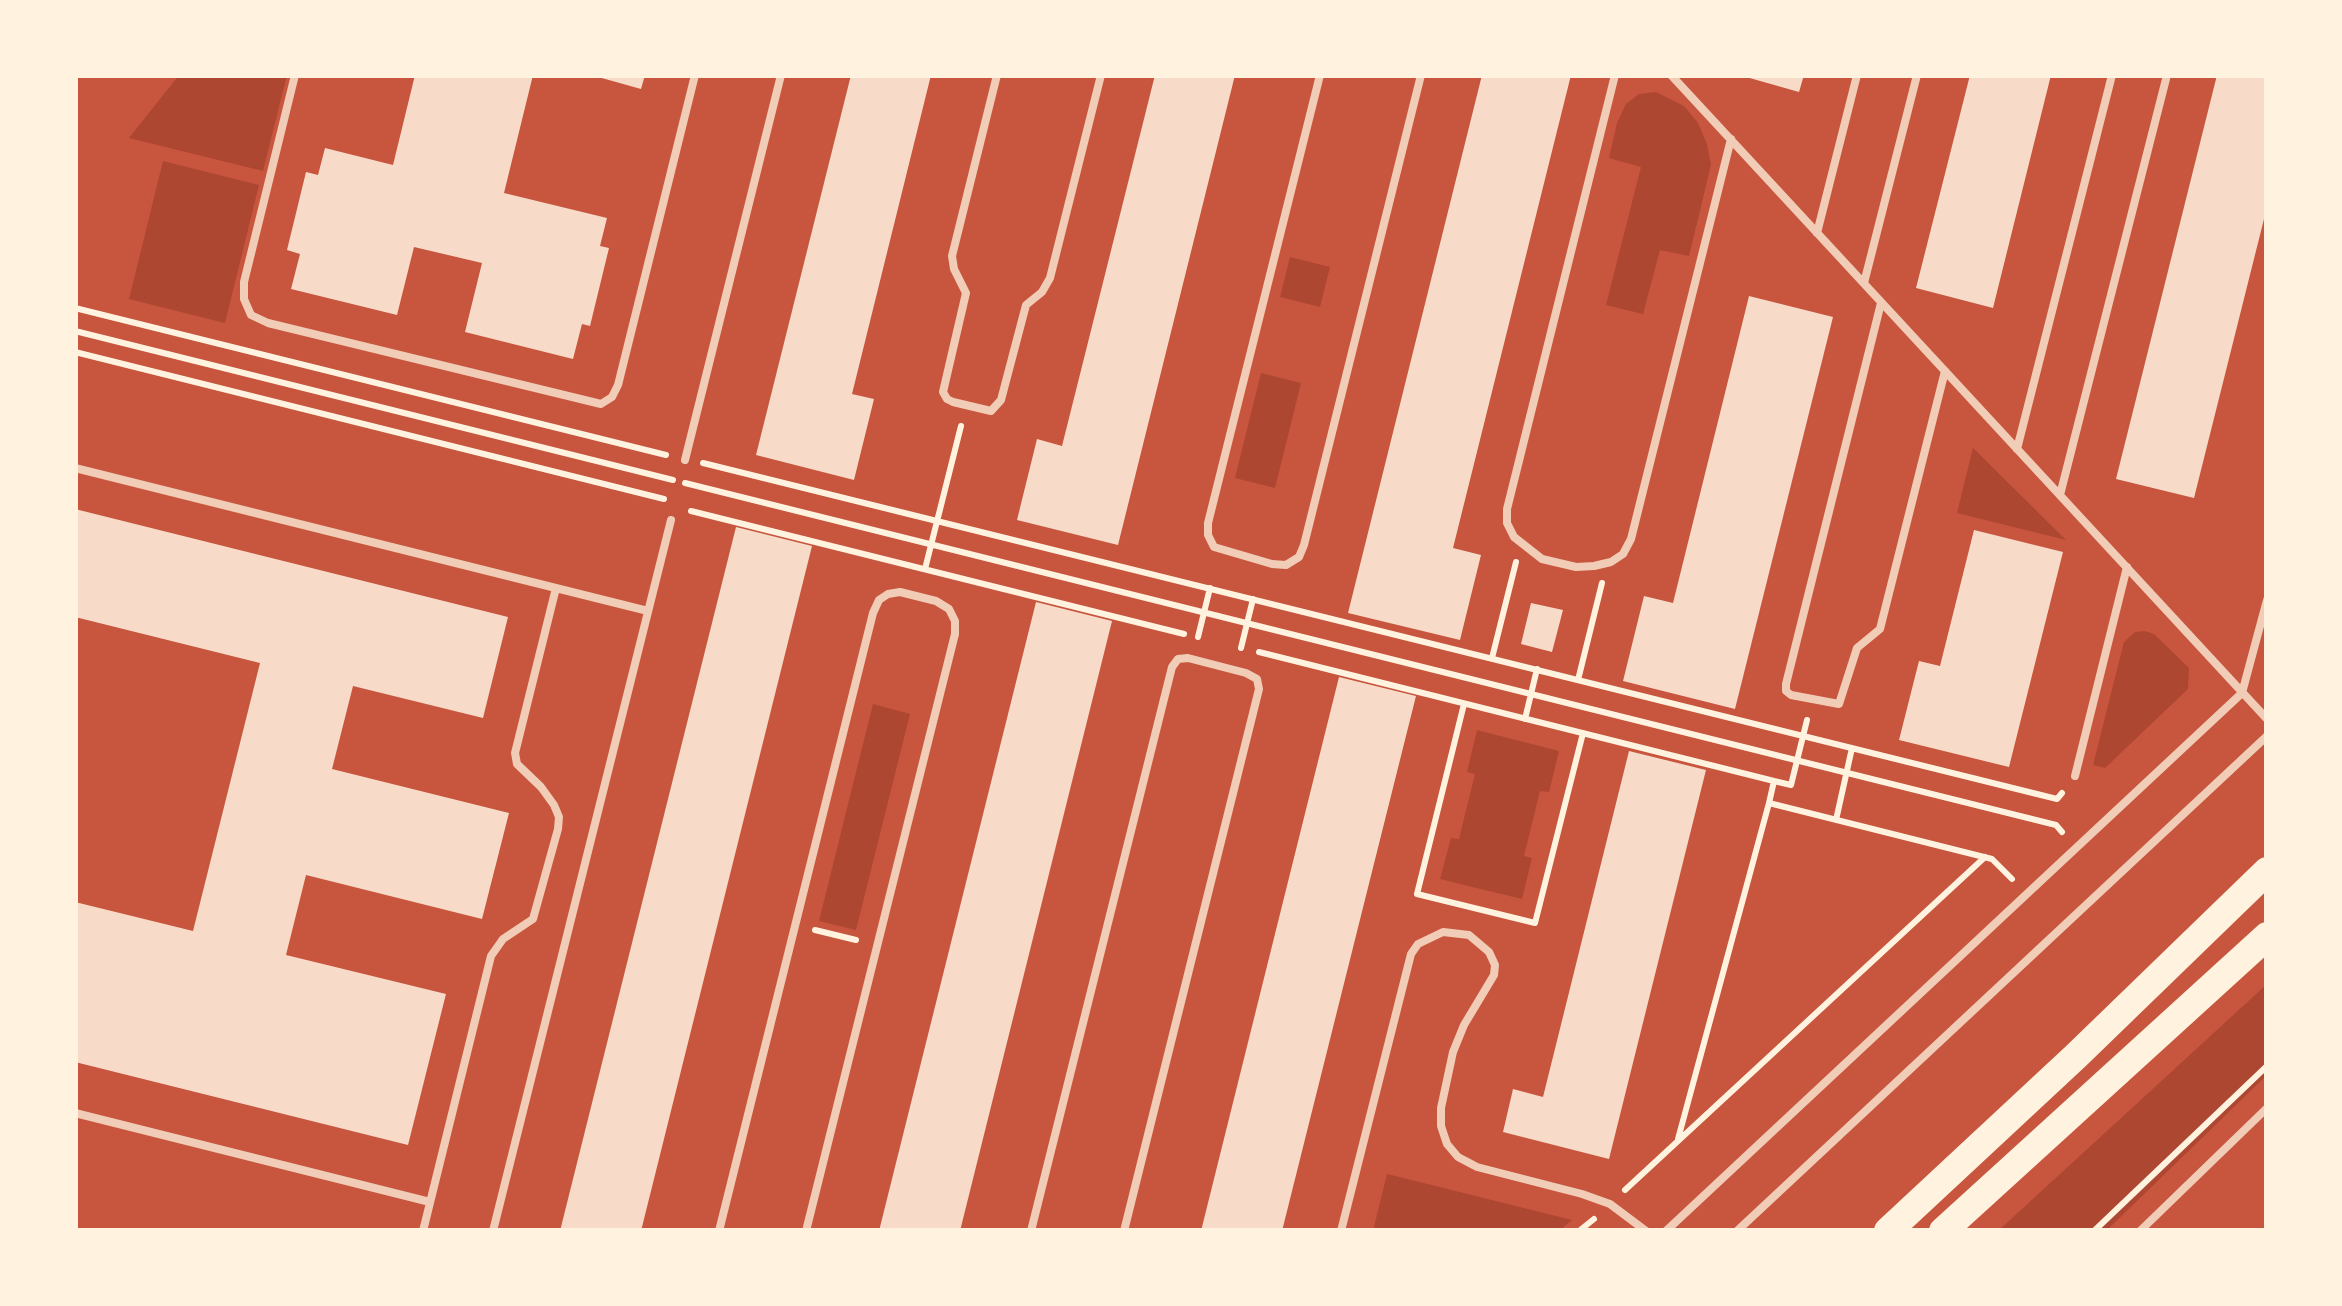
<!DOCTYPE html>
<style>
body{margin:0}
#map{position:relative;width:2342px;height:1306px;overflow:hidden;background:#c8553d;font-family:"DM Sans",sans-serif}
canvas{display:block}
.frame{position:absolute;inset:0;border:78px solid #fff3e0;pointer-events:none}
</style>
<div id="map">
<canvas width="2342" height="1306"></canvas>
<div class="frame"></div>
</div>
<script>
const context = document.querySelector('canvas').getContext('2d');
context.lineJoin = 'round';
function paint(path, color) { context.fillStyle = color; context.fill(path, 'evenodd'); }
const shape = rows => new Path2D(rows.map(r => 'M' + r).join(''));
function strokePath(path, color, width, dash) { context.strokeStyle = color; context.lineWidth = width; context.lineCap = dash ? 'butt' : 'round'; context.setLineDash(dash || []); context.stroke(path); }
const green = shape([
 [179,75,287,75,263,171,129,138],
 [1656,92,1684,106,1698,123,1707,144,1711,165,1689,256,1660,250,1643,314,1606,305,1641,167,1609,158,1617,123,1626,104,1639,94],
 [163,161,259,185,225,323,129,299],
 [1290,257,1330,267,1320,307,1280,297],
 [1261,373,1301,383,1275,488,1235,478],
 [1973,448,2066,540,1957,513],
 [2145,631,2154,634,2189,668,2188,689,2105,768,2093,765,2124,642,2135,632],
 [873,704,910,714,856,930,819,921],
 [1477,730,1559,751,1549,792,1540,791,1524,856,1532,858,1522,899,1440,879,1451,838,1459,839,1475,774,1467,772],
 [2267,984,2267,1075,2106,1231,1998,1231],
 [1387,1174,1572,1220,1559,1231,1373,1231]
]);
const building = shape([
 [415,75,533,75,504,193,607,218,600,246,609,248,590,326,582,324,573,359,465,332,482,263,414,247,397,315,291,289,300,254,287,250,306,172,318,175,325,148,393,165],
 [591,75,645,75,641,89],
 [851,75,931,75,852,394,874,399,854,480,756,455],
 [1155,75,1235,75,1118,545,1017,520,1037,439,1062,446],
 [1482,75,1571,75,1453,548,1481,555,1460,640,1348,613],
 [1739,75,1804,75,1799,92],
 [1970,75,2051,75,1993,308,1916,288],
 [2217,75,2267,75,2267,207,2194,498,2116,479],
 [1749,296,1833,317,1735,709,1623,681,1644,596,1673,603],
 [75,509,508,617,483,718,353,686,332,769,509,813,482,919,306,875,286,955,446,994,408,1145,75,1062,75,902,193,931,260,663,75,617],
 [736,527,812,546,641,1231,560,1231],
 [1974,530,2063,552,2009,767,1899,740,1919,661,1940,666],
 [1036,602,1112,621,960,1231,879,1231],
 [1531,603,1563,610,1552,652,1521,644],
 [1339,677,1416,696,1282,1231,1201,1231],
 [1629,751,1706,770,1609,1159,1503,1132,1513,1089,1543,1097]
]);
const path = shape([
 [75,308,666,455],
 [75,331,673,480],
 [75,352,664,499],
 [703,463,2057,799,2062,793],
 [685,483,2056,825,2062,832],
 [691,511,1184,634],
 [925,569,961,426],
 [1198,637,1210,588],
 [1241,648,1253,599],
 [1259,652,1774,781,1769,803,1992,859,2012,879],
 [1492,658,1516,562],
 [1578,680,1602,583],
 [1464,704,1417,894,1535,923,1583,733],
 [1525,719,1537,669],
 [1774,781,1791,785,1807,720],
 [1836,820,1852,748],
 [815,930,856,940],
 [1678,1139,1769,803],
 [1625,1190,1985,857],
 [1579,1231,1594,1219],
 [2094,1231,2267,1066]
]);
const service = shape([
 [295,75,244,282,244,299,251,315,268,323,601,404,612,397,618,385,695,75],
 [997,75,952,256,954,269,966,293,943,392,947,399,953,402,991,411,1001,400,1026,305,1042,292,1050,278,1101,75],
 [1320,75,1208,523,1208,535,1214,547,1272,564,1286,565,1299,557,1304,545,1421,75],
 [1615,75,1507,509,1507,523,1514,537,1542,559,1576,567,1594,566,1611,562,1623,554,1631,539,1731,139],
 [1671,75,2267,719],
 [1817,233,1857,75],
 [1864,283,1917,75],
 [1881,303,1786,684,1786,691,1791,695,1839,704,1857,648,1880,629,1945,371],
 [2017,449,2112,75],
 [685,460,781,75],
 [75,468,648,611],
 [2060,495,2167,75],
 [2075,776,2127,567],
 [75,1113,430,1202],
 [423,1231,491,956,503,939,533,919,558,829,559,817,554,805,541,787,517,764,515,753,556,588],
 [493,1231,671,520],
 [719,1231,873,613,879,600,888,594,900,592,936,601,949,609,955,621,955,634,806,1231],
 [1031,1231,1172,667,1178,659,1188,658,1246,673,1257,679,1259,689,1124,1231],
 [1341,1231,1411,954,1418,944,1443,932,1469,935,1489,952,1495,965,1494,975,1464,1025,1453,1052,1441,1108,1441,1126,1447,1144,1458,1157,1477,1167,1582,1194,1610,1204,1646,1231],
 [1666,1231,2242,693,2267,600],
 [1737,1231,2267,736],
 [2140,1231,2267,1108]
]);
const trunk = shape([
 [1888,1231,2076,1056,2267,871],
 [1943,1231,2267,936]
]);
paint(green, '#ae4732');
paint(building, '#f7dbc8');
strokePath(path, '#fff3e0', 6);
strokePath(service, '#f1ccb7', 8);
strokePath(trunk, '#fff3e0', 28);
</script>
